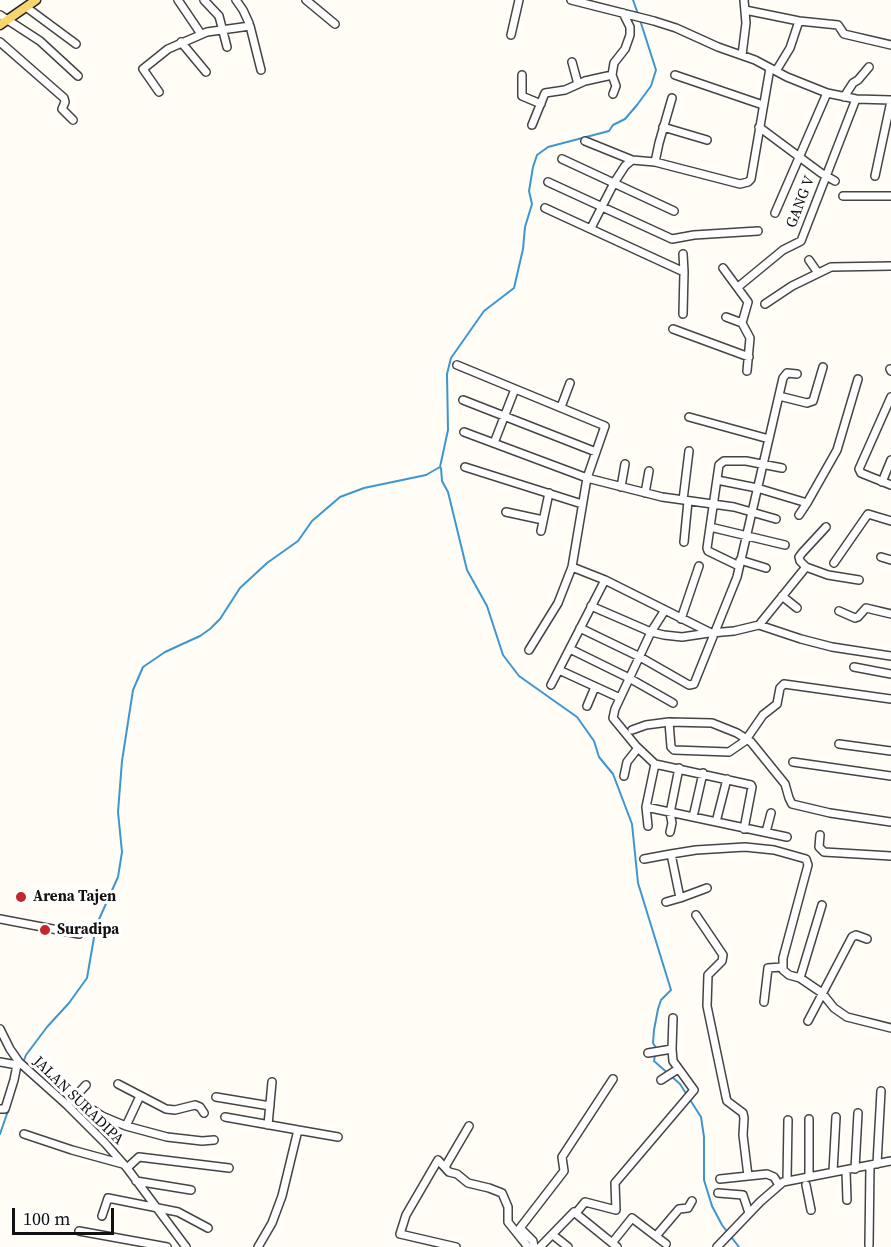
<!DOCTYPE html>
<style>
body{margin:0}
#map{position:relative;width:891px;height:1247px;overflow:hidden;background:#fffdf5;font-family:"Source Serif 4",serif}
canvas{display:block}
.scale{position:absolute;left:12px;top:1208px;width:102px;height:27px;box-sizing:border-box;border:3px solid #111;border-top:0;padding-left:8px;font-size:18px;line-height:21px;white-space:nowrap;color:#111;-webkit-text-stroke:4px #fff;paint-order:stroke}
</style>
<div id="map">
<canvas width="891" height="1247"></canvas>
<div class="scale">100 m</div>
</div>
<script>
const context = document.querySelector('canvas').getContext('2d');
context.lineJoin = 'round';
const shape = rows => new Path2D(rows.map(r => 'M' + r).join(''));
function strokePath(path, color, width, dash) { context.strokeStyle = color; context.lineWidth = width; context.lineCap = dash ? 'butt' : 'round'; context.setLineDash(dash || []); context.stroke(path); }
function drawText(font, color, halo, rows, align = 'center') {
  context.font = font + ' "Source Serif 4",serif'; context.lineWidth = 6; context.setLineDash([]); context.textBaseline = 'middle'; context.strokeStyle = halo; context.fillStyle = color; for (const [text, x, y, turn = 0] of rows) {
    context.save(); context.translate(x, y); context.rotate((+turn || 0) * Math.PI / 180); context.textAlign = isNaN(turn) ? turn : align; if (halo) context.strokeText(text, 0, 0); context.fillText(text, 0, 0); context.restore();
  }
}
const stream = shape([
 [633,0,638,14],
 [441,468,442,481,448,492,467,570,487,606,503,655,519,676,577,717,594,741,599,757,613,774,632,824,638,883,671,990,661,1000,658,1009,654,1030,653,1043,656,1048,654,1061,680,1084,701,1117,704,1137,704,1180,712,1206,722,1225,739,1247],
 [23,1063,26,1055,47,1027,69,1003,87,978,96,926,118,877,122,852,118,812,122,761,133,690,143,667,165,652,200,636,210,629,220,619,240,588,267,563,298,541,312,521,340,497,364,488,426,475,440,467,448,430,447,374,451,358,484,311,514,288,523,249,525,227,532,204,529,191,533,167,537,155,548,147,609,131,613,125,625,119,637,105,651,86,656,70,640,20],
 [0,1134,9,1108]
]);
const minor = shape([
 [178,0,201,34],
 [204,0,219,16,227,47],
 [236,0,243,10,249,23],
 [306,0,335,24],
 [571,0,654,21,676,28,718,47,755,60,787,77,827,93,856,99,891,100],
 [26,7,76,44],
 [745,10,799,21,838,25,844,34,891,45],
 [0,15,40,41,78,76],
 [511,35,519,0],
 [0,42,64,98,65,102,62,109,73,120],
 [181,42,206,72],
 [742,55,746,23,744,0],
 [572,62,578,84],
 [776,71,790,48,799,21],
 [522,75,522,96,541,104],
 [612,75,616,86,613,94],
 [675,75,763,105],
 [159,92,143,69,168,49,207,32,250,26,261,70],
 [844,97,853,83,858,80,869,67],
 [532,125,545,93,565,90,585,81,612,75,614,63,625,49,630,35,630,27,623,13],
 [663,127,707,140],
 [759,127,821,173,835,181],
 [585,141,632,160],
 [562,159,674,211],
 [655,162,659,143,672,98],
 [875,176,891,101],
 [548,182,672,239,694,235,758,231],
 [843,196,891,196],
 [545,208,684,272,683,314],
 [775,213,827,93],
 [591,228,614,183,625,166,632,160,655,162,740,184,748,182,751,179,770,68],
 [683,254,684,272],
 [809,260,818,273],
 [723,268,748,302,742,323,750,338,747,371],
 [738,287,783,250,801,241,856,99],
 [765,304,792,286,831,267,891,266],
 [726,317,742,323],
 [673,329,749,357],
 [457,365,605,426,587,478,572,567,558,603,529,650],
 [890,369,891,371],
 [779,396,807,403,813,401,823,367],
 [891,397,859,469,861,473,891,485],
 [463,400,596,452],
 [561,407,570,383],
 [689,417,769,439],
 [464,432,587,478,662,497,734,507,776,519],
 [494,443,515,389],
 [465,467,582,504],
 [717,480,757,488,807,503,837,450,858,379],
 [882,482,891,460],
 [621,487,625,464],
 [645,493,649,471],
 [683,500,689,451],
 [506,512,543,520],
 [799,515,807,503],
 [710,527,785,545],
 [826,527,802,553,799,557,800,561,806,567,828,575,859,580],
 [541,531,549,493],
 [684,542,688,501],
 [881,557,891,560],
 [740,560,766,568],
 [834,563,868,514,891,521],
 [739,566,708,551,707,548,719,465,724,461,746,461,782,468],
 [572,567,605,580,711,633,734,631,759,625,801,639,832,647,891,656],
 [782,596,797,608],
 [591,606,651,632,664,635,682,637,709,633],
 [665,610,651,632,615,709,613,718,636,746,655,764,751,785,752,787,744,829],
 [839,611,855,618,858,617,866,608,891,614],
 [681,619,699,566],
 [759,625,806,567],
 [580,628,640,657,689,685,694,684,737,577,783,378,787,373,797,374],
 [570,649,629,678,673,703],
 [854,667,891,674],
 [559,670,620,698],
 [551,685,605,580],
 [587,706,595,687],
 [669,722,671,747,674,750,729,752,745,741,763,715,777,704,780,688,784,684,891,699],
 [632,730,646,725,669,722,712,723,737,733,751,742,785,784,789,798,792,804,830,813,891,822],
 [839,744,891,751],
 [793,762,891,776],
 [624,776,627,762,638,748],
 [646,807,787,837],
 [693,817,703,773],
 [716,822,727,779],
 [648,826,646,807,655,764],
 [670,832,672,823,670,813,679,768],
 [766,832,771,813],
 [820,835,819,847,824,852,891,856],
 [644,859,671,854],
 [680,898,707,888],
 [666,902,680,898,671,854,696,850,745,847,774,850,806,859,808,865,783,958,783,970,789,975,800,978,822,993,834,1008,847,1017,891,1028],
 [696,915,723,955,722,961,708,975,707,1006,726,1097,727,1101,743,1113,744,1118,743,1135,748,1176],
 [0,919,79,934],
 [800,978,822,905],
 [764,1002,768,968,782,967],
 [808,1021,852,937,856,935,867,939],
 [0,1029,10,1049,19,1062,67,1105,105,1143,127,1168,186,1247],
 [648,1053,672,1049,673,1018],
 [0,1062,17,1065,14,1080,5,1109,0,1109],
 [661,1080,678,1069],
 [118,1084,166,1109,175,1110,195,1105,200,1107,204,1113],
 [216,1097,270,1106],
 [74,1098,102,1116,126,1126,167,1137,202,1141,214,1140],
 [71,1101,86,1085],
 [225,1117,298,1130,282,1196,272,1223,258,1247],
 [809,1119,809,1176],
 [268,1125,272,1082],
 [126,1126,140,1096],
 [298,1130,338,1137],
 [24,1134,72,1150,123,1164],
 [877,1164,881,1091],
 [445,1167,469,1126],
 [127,1168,139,1157,229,1168],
 [855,1169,858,1113],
 [846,1171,847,1200],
 [833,1172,836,1117],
 [720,1179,767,1174,774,1177,779,1185],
 [787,1180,788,1120],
 [136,1181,191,1190],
 [806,1185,811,1210],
 [718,1193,743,1195,749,1213],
 [576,1213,585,1202,616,1210,615,1183,694,1090,673,1061,672,1049],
 [102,1216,108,1198,178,1212,208,1228],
 [79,1231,167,1247],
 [553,1235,568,1247],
 [656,1236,679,1209,688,1208,692,1201],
 [612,1243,632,1218,666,1244],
 [869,1245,870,1166],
 [456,1247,400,1234,406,1215,438,1160,449,1172,457,1174,468,1183,489,1188,502,1193,508,1207,508,1222,528,1247],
 [534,1247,533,1241,520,1228,564,1171,562,1157,613,1079],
 [540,1247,574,1212,617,1247],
 [717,1247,760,1202,783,1182,891,1161]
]);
const major = shape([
 [0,25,36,0]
]);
const markers = [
 [21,897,6,"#c4262e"],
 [45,930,6,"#c4262e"]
];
const streetNames = [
 ["GANG V",801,202,-69],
 ["JALAN SURADIPA",78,1101,44]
];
const poiNames = [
 ["Arena Tajen",33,897],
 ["Suradipa",57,930]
];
strokePath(stream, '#3f96cf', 2);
strokePath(minor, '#444', 10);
strokePath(major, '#222', 11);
strokePath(minor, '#fff', 7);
strokePath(major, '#f9d66b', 8);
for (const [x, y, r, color] of markers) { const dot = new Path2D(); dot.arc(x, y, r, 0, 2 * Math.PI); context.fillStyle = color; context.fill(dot); strokePath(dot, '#fff', 2); }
drawText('15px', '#111', '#fff', streetNames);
drawText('bold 15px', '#111', '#fff', poiNames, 'left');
</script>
